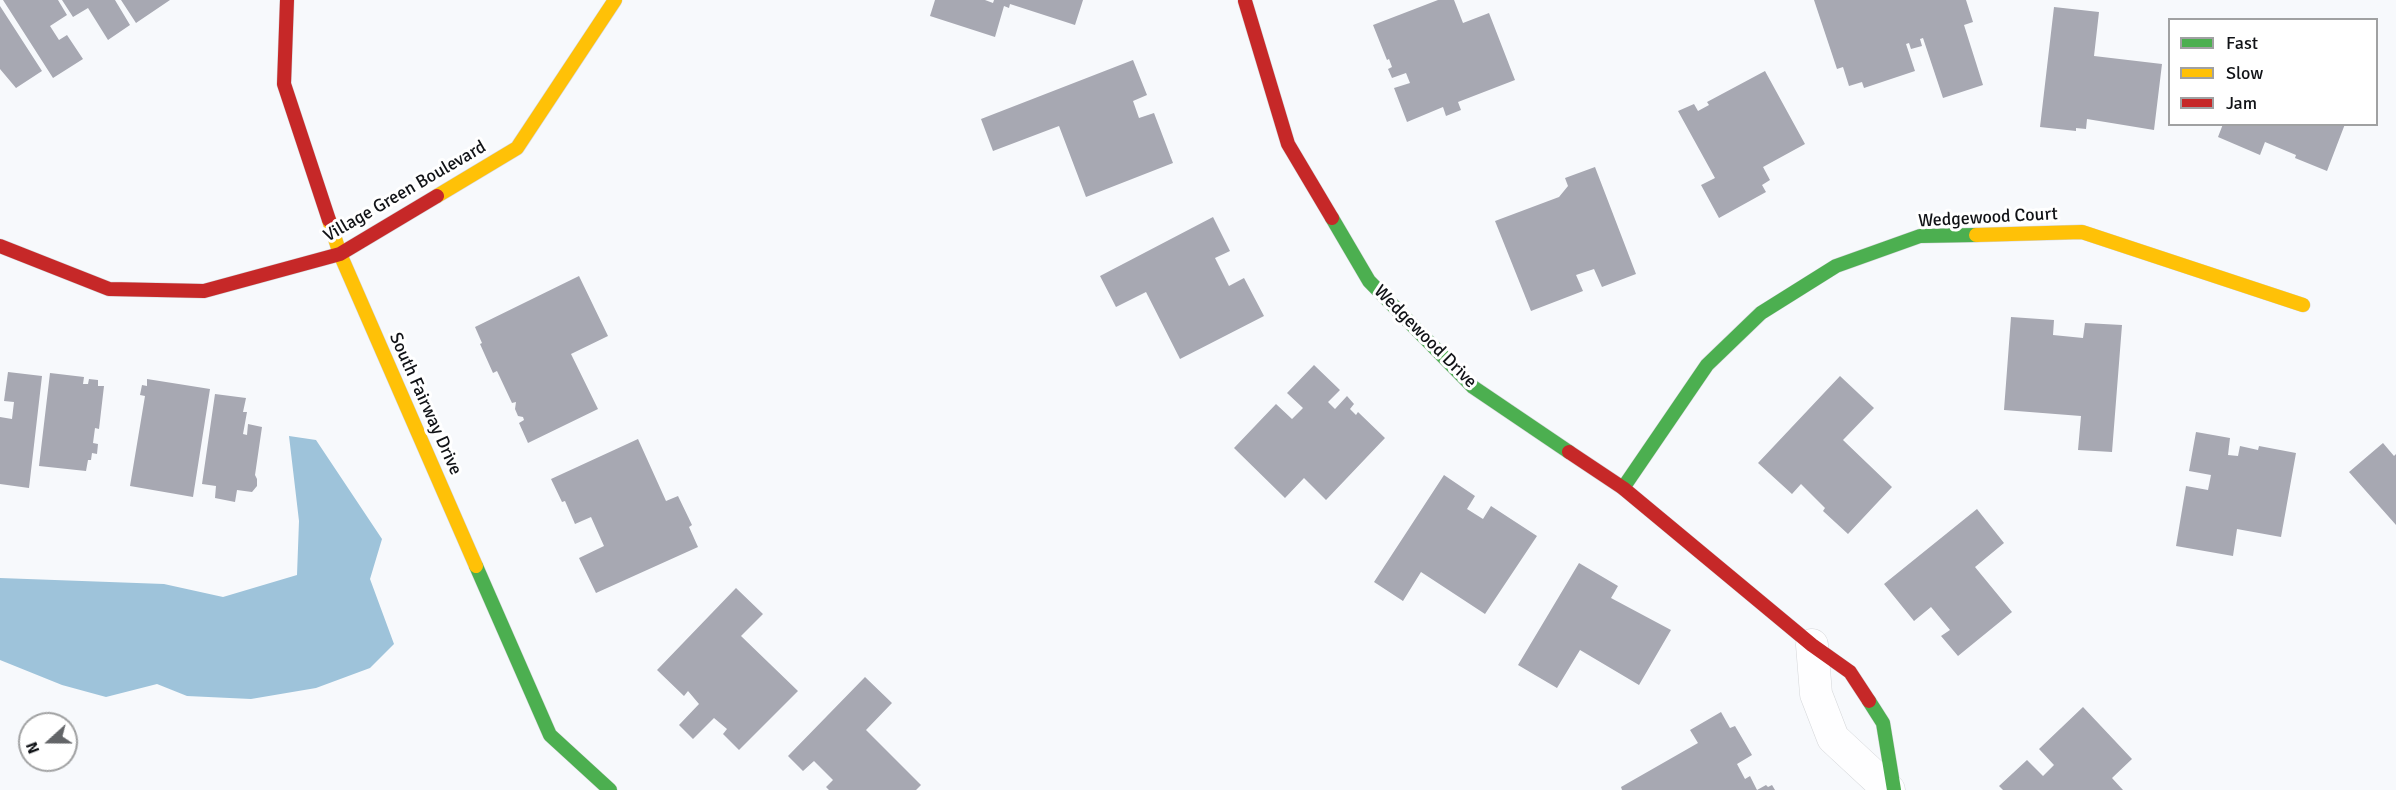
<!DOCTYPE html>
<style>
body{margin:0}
#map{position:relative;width:2396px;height:790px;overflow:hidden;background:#f7f9fc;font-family:Signika,sans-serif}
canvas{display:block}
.legend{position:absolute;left:2168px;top:18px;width:210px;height:108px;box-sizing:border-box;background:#fff;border:2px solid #a0a1a2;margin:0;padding:8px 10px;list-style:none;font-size:18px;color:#111317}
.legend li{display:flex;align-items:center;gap:12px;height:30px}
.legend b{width:30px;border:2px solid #a0a1a2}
.north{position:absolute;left:18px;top:712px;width:60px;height:60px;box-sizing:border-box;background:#fff;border:2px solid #a0a1a2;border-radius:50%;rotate:249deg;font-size:16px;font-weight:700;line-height:24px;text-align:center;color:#111317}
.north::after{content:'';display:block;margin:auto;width:21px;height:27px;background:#626467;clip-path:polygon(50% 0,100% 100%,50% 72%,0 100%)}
</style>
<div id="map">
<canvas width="2396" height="790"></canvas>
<ul class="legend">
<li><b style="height:8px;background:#4caf50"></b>Fast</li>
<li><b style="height:8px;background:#ffc107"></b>Slow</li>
<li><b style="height:8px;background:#c62828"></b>Jam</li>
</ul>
<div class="north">N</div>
</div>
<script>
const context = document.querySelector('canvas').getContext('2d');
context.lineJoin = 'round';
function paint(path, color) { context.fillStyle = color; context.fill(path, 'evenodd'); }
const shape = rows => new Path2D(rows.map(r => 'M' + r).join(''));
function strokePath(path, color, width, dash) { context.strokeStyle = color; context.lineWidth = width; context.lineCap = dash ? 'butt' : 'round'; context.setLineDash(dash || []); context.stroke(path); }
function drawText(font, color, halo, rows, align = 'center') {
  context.font = font + ' Signika,sans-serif'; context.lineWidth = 6; context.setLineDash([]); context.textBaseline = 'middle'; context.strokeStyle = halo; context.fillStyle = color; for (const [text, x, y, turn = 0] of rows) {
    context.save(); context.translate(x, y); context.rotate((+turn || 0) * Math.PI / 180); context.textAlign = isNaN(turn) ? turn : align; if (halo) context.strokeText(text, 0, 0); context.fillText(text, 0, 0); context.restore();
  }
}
const water = shape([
 [289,436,316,440,382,539,370,579,394,644,370,668,316,688,251,699,187,696,157,684,106,697,62,685,0,660,0,578,164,584,223,597,297,575,299,521]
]);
const building = shape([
 [3,0,58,0,67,15,50,26,59,40,67,35,83,59,53,78],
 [62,0,115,0,130,25,108,40,88,8,73,17],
 [121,0,170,0,136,23],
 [935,0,985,0,993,3,994,0,1083,0,1075,25,1010,4,1009,8,1004,6,995,37,930,16],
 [1438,0,1454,0,1463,23,1489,13,1515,80,1458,102,1461,110,1446,116,1443,107,1407,122,1394,88,1410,83,1406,73,1392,78,1388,69,1392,67,1389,59,1387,60,1373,25],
 [1814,0,1966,0,1973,22,1964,25,1983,85,1943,98,1923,38,1920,39,1922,46,1911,49,1909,43,1906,44,1915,71,1864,88,1862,82,1849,86,1843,67,1837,69],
 [0,6,42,71,16,88,0,69],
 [2054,7,2099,12,2094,56,2162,64,2154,130,2087,119,2086,129,2076,128,2076,131,2040,127],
 [1133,60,1147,95,1133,101,1139,118,1154,113,1173,163,1086,197,1059,126,993,151,981,119],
 [1765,71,1805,144,1763,167,1770,180,1762,185,1766,192,1719,218,1701,185,1715,178,1678,111,1694,104,1698,111,1709,105,1707,102],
 [2223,124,2345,124,2327,171,2295,158,2296,155,2265,142,2260,155,2218,137],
 [1595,167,1636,274,1602,287,1594,269,1576,275,1583,291,1531,311,1495,221,1559,197,1568,186,1565,178],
 [1213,217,1230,251,1215,258,1229,286,1244,278,1264,316,1180,359,1146,292,1116,307,1100,276],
 [579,276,608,336,571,354,598,409,528,443,519,423,524,420,523,417,518,416,515,409,516,402,512,403,497,371,493,373,480,344,482,343,475,327],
 [2011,317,2054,320,2053,335,2083,338,2085,323,2122,325,2112,452,2078,450,2081,416,2004,410],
 [1314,365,1340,390,1328,402,1335,409,1347,396,1354,404,1350,409,1356,415,1358,412,1385,438,1326,500,1304,478,1285,498,1234,448,1276,404,1292,419,1303,408,1287,393],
 [8,372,42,376,29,488,0,484,0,417,12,419,14,402,4,401],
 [50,373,84,377,83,384,88,384,89,379,98,380,98,386,104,386,99,429,95,428,93,443,98,444,97,454,92,453,91,460,88,460,86,471,39,466],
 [1840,376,1874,408,1843,440,1892,487,1848,534,1823,511,1825,508,1801,484,1792,494,1758,463],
 [147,379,210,389,193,497,130,486,145,396,140,395,142,385,147,386],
 [215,394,246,398,243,412,247,412,243,434,247,435,248,424,262,427,255,475,257,479,257,486,252,492,237,490,235,502,215,498,216,486,202,484],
 [2196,432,2230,438,2228,455,2238,456,2240,446,2258,450,2259,446,2296,453,2281,537,2237,529,2233,556,2176,546,2186,486,2208,490,2211,475,2189,471],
 [638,439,666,501,678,496,692,525,689,527,698,547,596,593,579,558,604,546,591,517,575,524,565,501,562,502,551,479],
 [2383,443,2394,456,2396,454,2396,525,2349,472],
 [1444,475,1475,496,1467,509,1483,519,1491,506,1537,536,1485,614,1421,572,1403,601,1374,582],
 [1977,509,2004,543,1975,567,2012,612,1958,656,1941,636,1950,630,1931,607,1914,621,1884,584],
 [1579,563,1618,586,1611,598,1671,630,1639,685,1580,650,1557,688,1518,665],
 [736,588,763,614,741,636,798,691,739,750,723,734,727,729,714,718,693,739,679,725,699,704,688,691,684,696,657,670],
 [865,677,892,703,866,730,921,785,916,790,829,790,826,787,833,780,814,761,803,771,788,756],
 [2083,707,2132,759,2112,778,2123,790,2003,790,1999,786,2027,760,2043,776,2054,765,2039,749],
 [1721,712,1730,728,1735,726,1752,755,1737,764,1745,779,1750,776,1757,790,1766,785,1768,787,1772,785,1775,790,1622,790,1621,787,1698,743,1690,730]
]);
const street = shape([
 [1812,645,1816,694,1833,738,1889,790]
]);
const fast = shape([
 [1332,218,1369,281,1473,387,1569,452],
 [1623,488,1707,365,1761,313,1836,266,1920,236,1976,235],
 [476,566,550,735,610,790],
 [1869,701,1883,723,1894,790]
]);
const slow = shape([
 [437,196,517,148,615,0],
 [329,220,340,254,476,566],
 [1976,235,2082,232,2303,305]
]);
const jam = shape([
 [287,0,284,84,329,220],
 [1245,1,1288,144,1332,218],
 [0,246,109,289,204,291,340,254,437,196],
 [1569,452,1623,488,1812,645,1850,672,1869,701]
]);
const streetNames = [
 ["Village Green Boulevard",405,192,-30],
 ["Wedgewood Court",1988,218,-3],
 ["Wedgewood Drive",1425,337,45],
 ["South Fairway Drive",425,404,66]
];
paint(water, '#9ec3da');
paint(building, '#a7a8b2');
strokePath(street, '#d4d6d9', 33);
strokePath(fast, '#d4d6d9', 15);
strokePath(slow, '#d4d6d9', 15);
strokePath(jam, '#d4d6d9', 15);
strokePath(street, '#fefeff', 32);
strokePath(fast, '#4caf50', 14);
strokePath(slow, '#ffc107', 14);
strokePath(jam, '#c62828', 14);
drawText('18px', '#111317', '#fff', streetNames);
</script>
